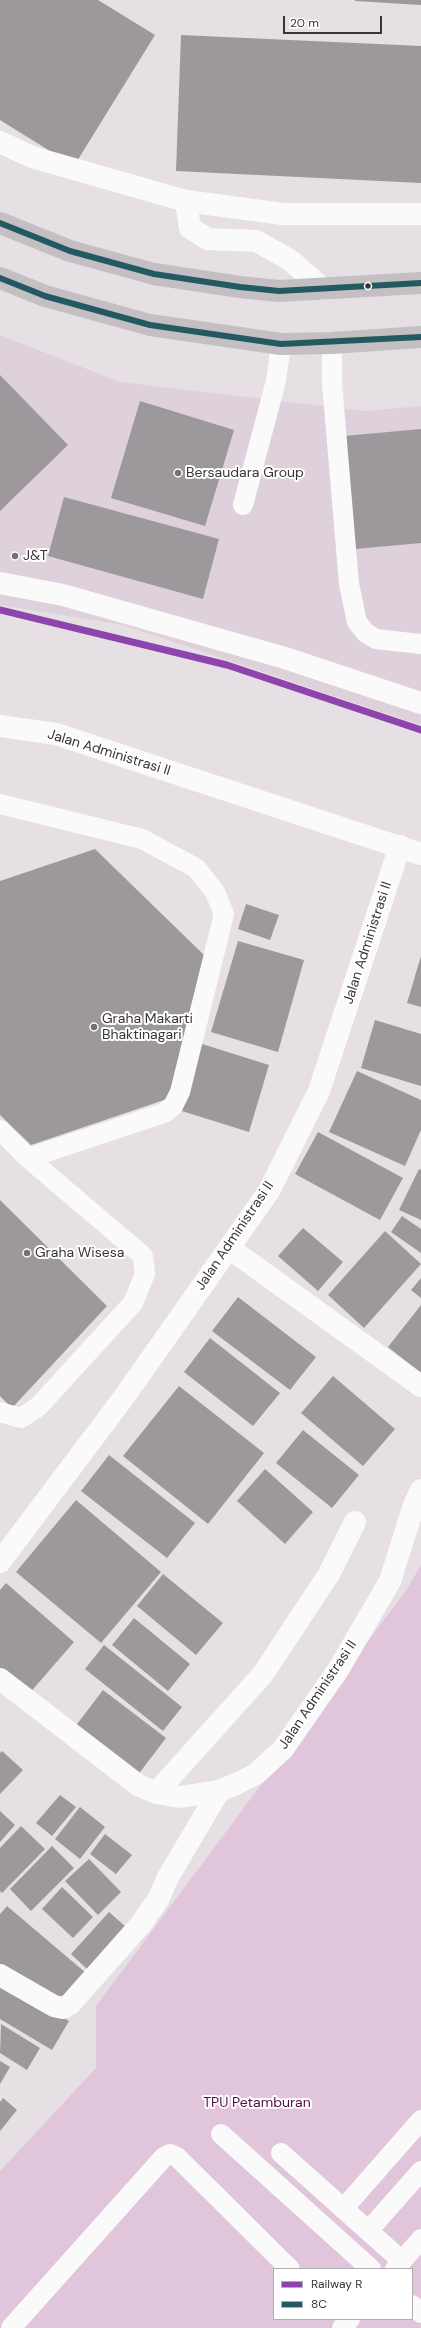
<!DOCTYPE html>
<style>
body{margin:0}
#map{position:relative;width:421px;height:2328px;overflow:hidden;background:#e6e0e5;font-family:"DM Sans",sans-serif}
canvas{display:block}
.legend{position:absolute;left:273px;top:2268px;width:140px;height:52px;box-sizing:border-box;background:#fff;border:1px solid #b0aeb0;margin:0;padding:5px 7px;list-style:none;font-size:12px;color:#3a3539}
.legend li{display:flex;align-items:center;gap:8px;height:20px}
.legend b{width:20px;border:1px solid #b0aeb0}
.scale{position:absolute;left:283px;top:16px;width:99px;height:18px;box-sizing:border-box;border:2px solid #3a3539;border-top:0;padding-left:5px;font-size:12px;line-height:14px;white-space:nowrap;color:#3a3539;-webkit-text-stroke:3px #fff;paint-order:stroke}
</style>
<div id="map">
<canvas width="421" height="2328"></canvas>
<ul class="legend">
<li><b style="height:5px;background:#8e44ad"></b>Railway R</li>
<li><b style="height:5px;background:#235a61"></b>8C</li>
</ul>
<div class="scale">20 m</div>
</div>
<script>
const context = document.querySelector('canvas').getContext('2d');
context.lineJoin = 'round';
function paint(path, color) { context.fillStyle = color; context.fill(path, 'evenodd'); }
const shape = rows => new Path2D(rows.map(r => 'M' + r).join(''));
function strokePath(path, color, width, dash) { context.strokeStyle = color; context.lineWidth = width; context.lineCap = dash ? 'butt' : 'round'; context.setLineDash(dash || []); context.stroke(path); }
function drawText(font, color, halo, rows, align = 'center') {
  context.font = font + ' "DM Sans",sans-serif'; context.lineWidth = 4; context.setLineDash([]); context.textBaseline = 'middle'; context.strokeStyle = halo; context.fillStyle = color; for (const [text, x, y, turn = 0] of rows) {
    context.save(); context.translate(x, y); context.rotate((+turn || 0) * Math.PI / 180); context.textAlign = isNaN(turn) ? turn : align; if (halo) context.strokeText(text, 0, 0); context.fillText(text, 0, 0); context.restore();
  }
}
const built = shape([
 [0,335,120,382,365,411,421,406,421,725,123,625,0,605]
]);
const green = shape([
 [421,1565,421,2328,0,2328,0,2171,96,2068,96,2006,407,1589],
 [274,2269,412,2269,412,2319,274,2319]
]);
const building = shape([
 [0,0,98,0,155,35,74,166,0,120],
 [355,0,421,0,421,5,355,1],
 [181,35,421,46,421,183,176,171],
 [0,375,68,445,0,511],
 [140,401,234,430,205,526,111,498],
 [421,429,421,543,355,549,344,436],
 [64,497,219,539,203,599,48,556],
 [95,849,204,955,170,1098,31,1145,0,1115,0,881],
 [246,904,279,915,270,940,238,929],
 [238,941,304,960,278,1052,211,1032],
 [421,956,421,1007,407,1003],
 [375,1020,421,1034,421,1086,361,1068],
 [202,1044,269,1065,249,1132,182,1111],
 [357,1071,421,1100,421,1130,405,1166,329,1132],
 [318,1132,403,1178,380,1220,295,1174],
 [419,1169,421,1170,421,1220,399,1210],
 [0,1200,107,1306,12,1408,0,1396],
 [402,1216,421,1229,421,1253,391,1232],
 [303,1228,343,1262,318,1291,278,1256],
 [385,1231,421,1264,364,1328,328,1295],
 [421,1278,421,1298,411,1290],
 [238,1297,316,1357,290,1390,212,1331],
 [421,1305,421,1373,388,1347],
 [210,1338,280,1393,253,1426,184,1372],
 [333,1376,395,1429,363,1466,301,1413],
 [179,1386,264,1453,208,1524,123,1456],
 [303,1430,359,1475,332,1508,276,1463],
 [109,1455,195,1523,167,1558,81,1491],
 [265,1469,313,1512,285,1544,237,1501],
 [76,1500,161,1572,101,1643,16,1572],
 [163,1574,223,1623,196,1655,137,1606],
 [6,1583,74,1642,28,1695,0,1671,0,1590],
 [134,1618,190,1664,168,1691,112,1645],
 [104,1645,182,1707,163,1731,85,1669],
 [103,1690,166,1738,134,1780,71,1732],
 [2,1751,23,1770,0,1794,0,1753],
 [60,1795,76,1807,52,1836,36,1823],
 [80,1807,105,1827,80,1859,55,1839],
 [0,1811,15,1825,0,1842],
 [21,1826,45,1849,2,1893,0,1891,0,1848],
 [105,1834,132,1855,116,1874,90,1854],
 [52,1846,74,1868,31,1911,10,1889],
 [89,1859,121,1892,98,1915,65,1881],
 [62,1887,93,1917,73,1938,42,1909],
 [7,1906,86,1973,58,2005,0,1971,0,1914],
 [109,1912,126,1927,87,1969,71,1954],
 [3,1983,69,2021,52,2050,0,2019,0,1988],
 [1,2024,40,2048,27,2070,0,2053],
 [0,2061,10,2067,0,2084],
 [3,2098,17,2110,0,2131,0,2102]
]);
const service = shape([
 [332,343,332,383,349,584,357,622,366,633,376,639,421,644],
 [243,505,276,381,281,344],
 [0,804,142,839,196,868,215,892,224,914,180,1092,173,1106,164,1113,28,1158],
 [0,1130,28,1158,143,1256,145,1274,133,1303,38,1407,21,1418,0,1412],
 [221,2134,371,2269],
 [281,2153,402,2261],
 [343,2209,421,2120],
 [368,2231,421,2171],
 [395,2269,421,2239],
 [412,2305,421,2313],
 [11,2328,164,2157,170,2154,177,2157,290,2269],
 [342,2328,350,2319]
]);
const minor = shape([
 [0,142,32,157,186,201,283,214,421,214],
 [186,201,190,228,208,239,256,241,290,260,323,289],
 [0,583,63,595,285,658,421,703],
 [0,726,56,734,421,854],
 [229,1248,421,1386],
 [0,1562,124,1397,269,1191,319,1091,400,846],
 [0,1679,138,1785,156,1793,180,1797,219,1791,236,1784,256,1774,283,1749,338,1670,390,1581,414,1505,421,1490],
 [156,1793,263,1674,329,1574,355,1522],
 [0,1975,54,2006,63,2008,70,2004,141,1924,159,1898,168,1877,219,1791]
]);
const primary = shape([
 [0,223,70,251,154,274,240,287,279,291,421,283],
 [0,278,45,296,150,325,281,344,332,343,421,337]
]);
const bus1 = shape([
 [0,223,70,251,154,274,240,287,279,291,421,283],
 [0,278,45,296,150,325,281,344,421,337]
]);
const rail1 = shape([
 [0,610,227,665,421,730]
]);
const markers = [
 [368,286,3.5,"#3a3539"],
 [178,473,4,"#767175"],
 [15,556,4,"#767175"],
 [94,1027,4,"#767175"],
 [27,1253,4,"#767175"]
];
const poiNames = [
 ["Bersaudara Group",186,473],
 ["J&T",23,556],
 ["Graha Makarti",102,1019],
 ["Bhaktinagari",102,1035],
 ["Graha Wisesa",35,1253]
];
const streetNames = [
 ["Jalan Administrasi II",109,753,17],
 ["Jalan Administrasi II",368,943,-72],
 ["Jalan Administrasi II",235,1236,-56],
 ["Jalan Administrasi II",318,1695,-56]
];
const parkNames = [
 ["TPU Petamburan",257,2103]
];
paint(built, '#ded1db');
paint(green, '#e1c6db');
paint(building, '#9d989c');
strokePath(service, '#fbfafb', 20);
strokePath(minor, '#fbfafb', 22);
strokePath(primary, '#c4bfc3', 22);
strokePath(bus1, '#235a61', 6);
strokePath(rail1, '#8e44ad', 7);
for (const [x, y, r, color] of markers) { const dot = new Path2D(); dot.arc(x, y, r, 0, 2 * Math.PI); context.fillStyle = color; context.fill(dot); strokePath(dot, '#fff', 1.5); }
drawText('14px', '#3a3539', '#fff', poiNames, 'left');
drawText('14px', '#3a3539', '#fff', streetNames);
drawText('14px', '#540f4a', '#fff', parkNames);
</script>
